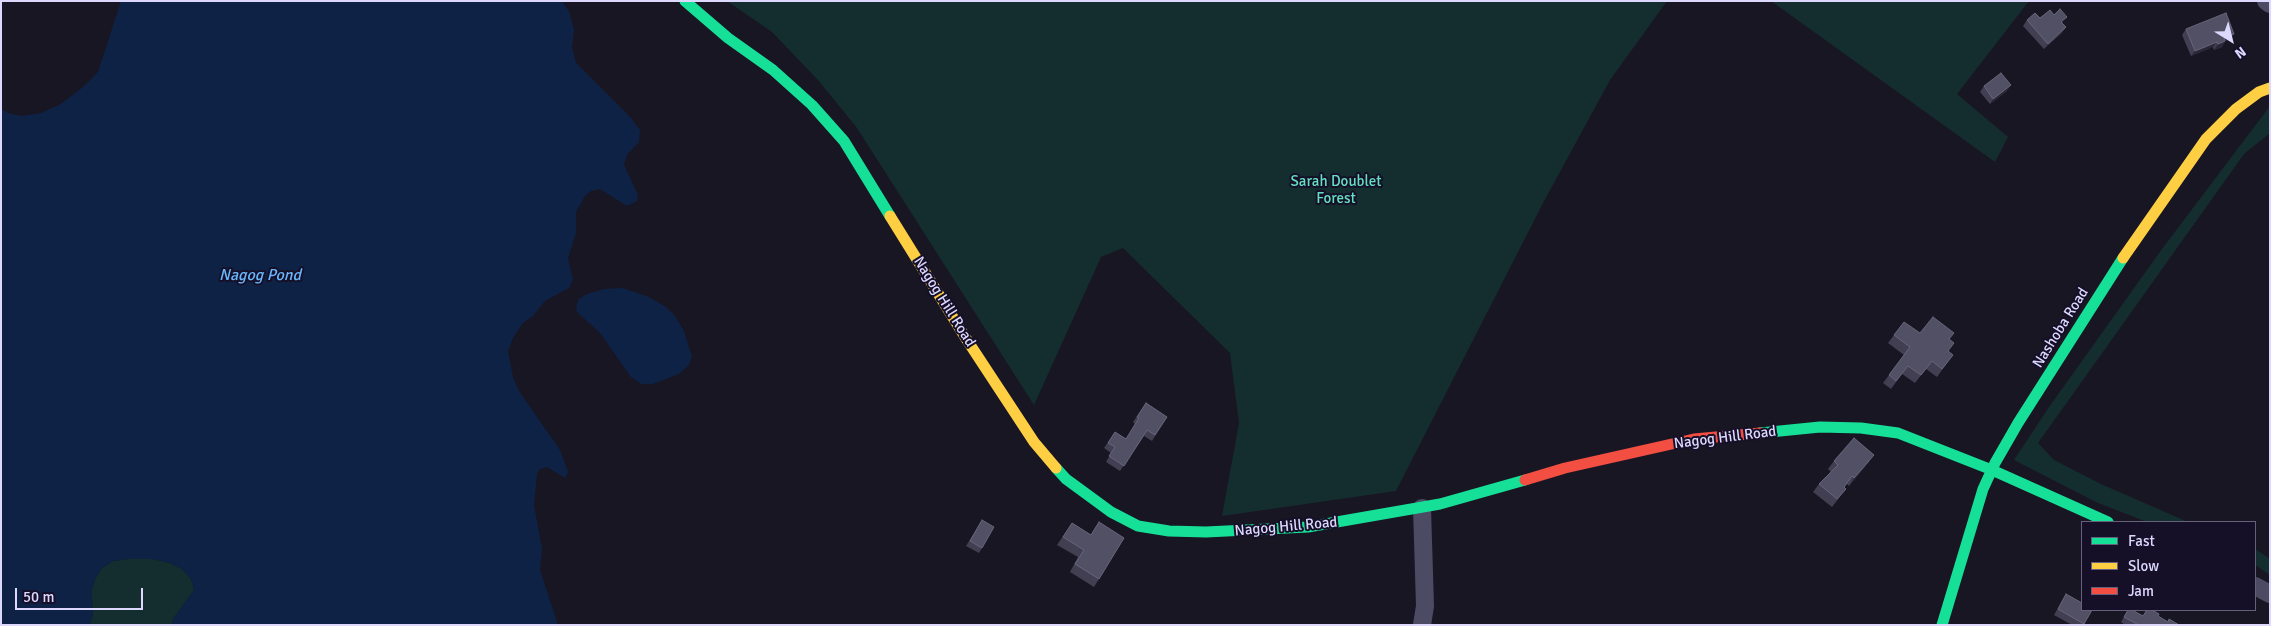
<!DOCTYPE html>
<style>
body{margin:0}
#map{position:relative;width:2271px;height:626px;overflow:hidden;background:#181622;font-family:Signika,sans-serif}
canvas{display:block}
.frame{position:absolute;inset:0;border:2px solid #ddd8fe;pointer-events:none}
.legend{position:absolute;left:2081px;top:521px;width:175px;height:90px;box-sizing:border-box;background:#151028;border:1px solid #65607e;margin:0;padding:6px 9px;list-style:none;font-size:15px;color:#ddd8fe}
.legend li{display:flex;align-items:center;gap:10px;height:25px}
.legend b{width:25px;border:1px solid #65607e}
.north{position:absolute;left:2206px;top:15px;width:50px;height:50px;-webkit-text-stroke:4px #151028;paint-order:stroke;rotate:144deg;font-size:14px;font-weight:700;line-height:20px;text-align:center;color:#ddd8fe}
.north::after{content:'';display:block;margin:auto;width:18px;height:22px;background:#ddd8fe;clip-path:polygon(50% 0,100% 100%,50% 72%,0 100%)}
.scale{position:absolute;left:15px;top:588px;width:128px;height:22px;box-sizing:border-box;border:2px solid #ddd8fe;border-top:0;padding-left:6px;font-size:15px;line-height:18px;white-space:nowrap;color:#ddd8fe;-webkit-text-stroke:4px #151028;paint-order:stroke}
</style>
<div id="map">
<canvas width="2271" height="626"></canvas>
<div class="frame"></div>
<ul class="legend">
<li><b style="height:6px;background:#16e098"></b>Fast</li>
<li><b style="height:6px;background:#ffcf43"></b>Slow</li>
<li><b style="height:6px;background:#f24e42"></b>Jam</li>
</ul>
<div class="north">N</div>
<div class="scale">50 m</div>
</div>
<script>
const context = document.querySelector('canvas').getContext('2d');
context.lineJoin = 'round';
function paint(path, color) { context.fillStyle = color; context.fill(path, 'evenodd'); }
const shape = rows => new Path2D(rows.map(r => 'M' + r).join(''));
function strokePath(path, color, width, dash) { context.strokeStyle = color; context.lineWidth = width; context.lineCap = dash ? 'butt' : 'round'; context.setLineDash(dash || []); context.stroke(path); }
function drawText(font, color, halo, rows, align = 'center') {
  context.font = font + ' Signika,sans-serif'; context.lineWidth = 4; context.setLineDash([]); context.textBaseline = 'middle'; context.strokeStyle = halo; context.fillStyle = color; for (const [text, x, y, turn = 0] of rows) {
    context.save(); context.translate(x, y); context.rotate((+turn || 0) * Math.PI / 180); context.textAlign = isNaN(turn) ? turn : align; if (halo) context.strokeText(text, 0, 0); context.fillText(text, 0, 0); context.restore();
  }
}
const green = shape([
 [727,1,1667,1,1610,80,1543,203,1396,491,1222,516,1239,423,1230,353,1123,248,1101,257,1034,405,857,128,818,80,772,32],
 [1771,1,2029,1,1957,94,2008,137,1995,162],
 [2270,106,2270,133,2244,154,2038,443,2054,460,2101,484,2188,522,2147,522,2098,503,2014,460,2049,407,2162,249],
 [2255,549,2270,559,2270,575,2255,565],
 [128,559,152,559,170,563,182,569,191,579,194,590,173,619,172,625,90,625,93,613,91,592,95,579,102,568,113,561]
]);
const water = shape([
 [121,1,562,1,569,11,574,30,572,47,576,63,631,118,640,130,639,142,627,155,624,165,638,195,637,201,627,206,600,189,591,191,585,196,576,212,576,233,568,258,573,279,569,288,545,301,533,316,523,323,513,338,508,351,513,377,519,391,560,450,568,472,565,478,547,467,540,469,537,474,534,505,542,549,540,570,558,625,172,625,173,619,194,590,191,579,182,569,170,563,152,559,128,559,113,561,102,568,95,579,91,592,93,613,90,625,1,625,1,109,8,113,21,116,41,113,61,104,83,87,98,72],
 [623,288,649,297,666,307,675,316,684,331,692,357,689,365,679,374,653,384,641,384,631,377,600,333,577,312,576,306,579,299,587,294,604,289]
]);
const street = shape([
 [2266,1,2270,4],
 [2255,586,2270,594],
 [1422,625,1425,606,1422,508]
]);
const fast = shape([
 [685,1,728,38,773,70,812,105,844,141,890,216],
 [1760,433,1820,427,1861,428,1898,433,1992,470,2108,522],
 [1056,468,1066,479,1111,512,1138,526,1169,531,1206,532,1308,527,1440,504,1525,480],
 [1942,625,1983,489,1995,463,2018,423,2123,258]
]);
const slow = shape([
 [890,216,967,340,1034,442,1056,468],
 [2123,258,2206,139,2236,109,2259,92,2270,88]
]);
const jam = shape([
 [1525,480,1565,468,1694,439,1760,433]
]);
const wall = shape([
 [2040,18,2063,22,2062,23,2066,27,2062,33,2044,49,2023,26,2027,20],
 [2186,29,2234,34,2230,39,2225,41,2222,47,2214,50,2213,47,2191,56,2182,35],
 [1984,86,2007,91,1990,104,1980,92],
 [1920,333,1949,340,1948,352,1953,355,1937,377,1926,369,1915,383,1902,374,1891,389,1883,383,1904,355,1888,343,1894,335],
 [1146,403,1167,417,1152,441,1144,436,1120,471,1106,462,1111,453,1104,448,1115,432,1126,439,1135,424,1133,422],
 [1834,461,1869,462,1849,486,1847,484,1844,487,1846,489,1832,507,1813,492,1819,484,1831,472,1828,469],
 [982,520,982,548,979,553,966,546],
 [1099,522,1099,579,1094,587,1070,572,1078,557,1057,545,1072,523,1091,535],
 [2066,594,2092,610,2083,625,2072,625,2054,615],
 [2128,610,2143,616,2146,610,2168,622,2169,619,2179,625,2125,625,2121,622]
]);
const shadedWall = shape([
 [2066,27,2062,33,2044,49,2048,44],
 [2234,34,2230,39,2220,43,2224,38],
 [2225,41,2222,47,2214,50,2218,44],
 [2217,42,2213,47,2191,56,2195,51],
 [2011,85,2007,91,1990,104,1993,99],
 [1874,455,1869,462,1849,486,1854,478]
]);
const building = shape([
 [2060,9,2067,17,2061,22,2066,27,2048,44,2027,20,2035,13,2040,18,2050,10,2054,15,2060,9],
 [2226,13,2234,34,2224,38,2225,41,2218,44,2217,42,2195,51,2186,29,2226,13],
 [2001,73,2011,85,1993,99,1984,86,2001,73],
 [1933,317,1954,333,1949,339,1954,343,1948,351,1953,355,1942,369,1932,361,1921,375,1908,366,1896,381,1889,375,1910,347,1894,335,1904,322,1920,333,1933,317],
 [1146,403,1167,417,1155,435,1147,430,1124,466,1109,456,1115,447,1108,443,1115,432,1126,439,1139,418,1137,417,1146,403],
 [1854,438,1874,455,1854,478,1852,476,1844,487,1846,489,1837,499,1819,484,1838,465,1834,461,1854,438],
 [982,520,994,527,982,548,970,541,982,520],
 [1099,522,1124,538,1099,579,1075,564,1084,550,1063,537,1072,523,1091,535,1099,522],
 [2066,594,2082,603,2082,610,2092,610,2084,624,2058,609,2066,594],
 [2128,610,2132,610,2143,616,2147,610,2152,610,2159,614,2158,616,2168,622,2169,619,2179,625,2137,625,2137,624,2124,617,2128,610]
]);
const parkNames = [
 ["Sarah Doublet",1336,182],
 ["Forest",1336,199]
];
const streetNames = [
 ["Nagog Hill Road",944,302,58],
 ["Nashoba Road",2061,328,-58],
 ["Nagog Hill Road",1725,438,-7],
 ["Nagog Hill Road",1286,527,-5]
];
const waterNames = [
 ["Nagog Pond",260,276]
];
paint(green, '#142e2f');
paint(water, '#0e2246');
strokePath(street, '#4c4b63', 18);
strokePath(fast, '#16e098', 11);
strokePath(slow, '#ffcf43', 11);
strokePath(jam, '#f24e42', 11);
paint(wall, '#423f52');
paint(shadedWall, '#2a2837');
paint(building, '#525064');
strokePath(building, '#68657c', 1);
drawText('15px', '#64dfc1', '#151028', parkNames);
drawText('15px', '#ddd8fe', '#151028', streetNames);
drawText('italic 16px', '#68b6fd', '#151028', waterNames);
</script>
